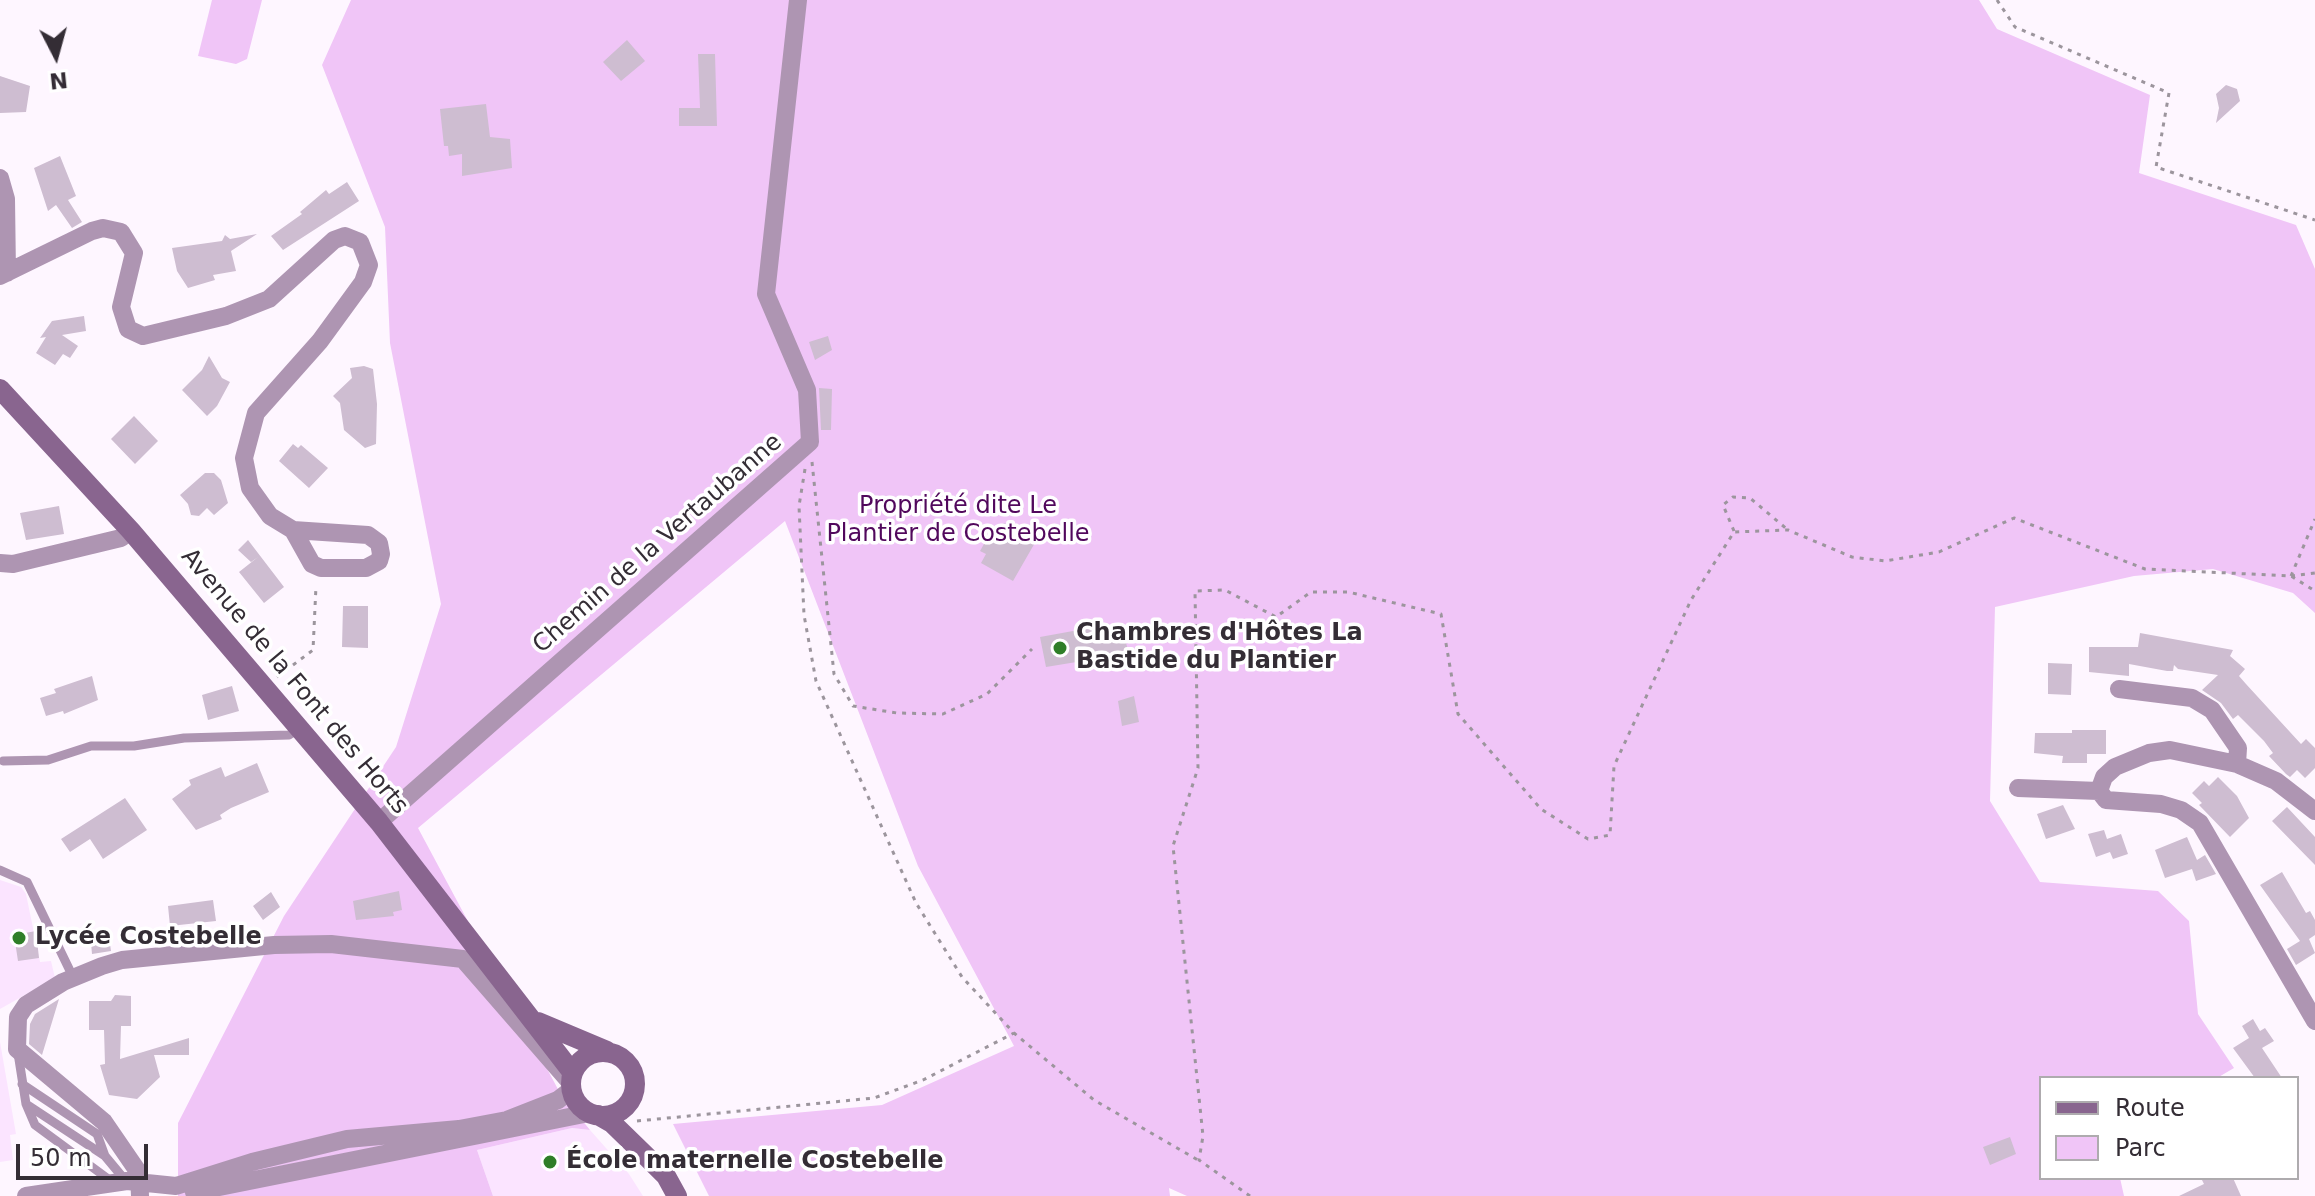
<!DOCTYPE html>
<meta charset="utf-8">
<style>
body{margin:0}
#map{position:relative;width:2315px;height:1196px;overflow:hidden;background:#fef6ff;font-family:"DejaVu Sans",sans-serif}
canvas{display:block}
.legend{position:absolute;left:2039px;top:1076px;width:260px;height:104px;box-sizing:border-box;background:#fff;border:2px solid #aeabae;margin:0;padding:10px 14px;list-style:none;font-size:24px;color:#342d35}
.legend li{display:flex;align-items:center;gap:16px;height:40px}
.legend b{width:40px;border:2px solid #aeabae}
.north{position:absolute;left:16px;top:16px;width:80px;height:80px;-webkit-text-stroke:6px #fff;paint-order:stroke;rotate:174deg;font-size:22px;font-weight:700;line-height:32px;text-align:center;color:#342d35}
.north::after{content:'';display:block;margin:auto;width:28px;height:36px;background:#342d35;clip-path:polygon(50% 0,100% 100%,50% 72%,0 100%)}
.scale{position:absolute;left:16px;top:1144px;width:132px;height:36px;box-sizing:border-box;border:4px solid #342d35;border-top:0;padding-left:10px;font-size:24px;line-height:28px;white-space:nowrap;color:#342d35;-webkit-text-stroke:6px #fff;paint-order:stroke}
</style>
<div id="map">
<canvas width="2315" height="1196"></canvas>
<ul class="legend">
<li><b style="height:10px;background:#89658f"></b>Route</li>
<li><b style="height:22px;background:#f0c5f7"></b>Parc</li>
</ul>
<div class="north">N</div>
<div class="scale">50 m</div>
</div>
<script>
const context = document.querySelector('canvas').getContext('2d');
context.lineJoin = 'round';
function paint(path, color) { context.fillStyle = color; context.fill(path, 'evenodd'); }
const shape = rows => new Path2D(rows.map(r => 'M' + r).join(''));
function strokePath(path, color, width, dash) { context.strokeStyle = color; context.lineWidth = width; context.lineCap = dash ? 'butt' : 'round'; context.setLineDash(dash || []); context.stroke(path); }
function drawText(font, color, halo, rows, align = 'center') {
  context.font = font + ' "DejaVu Sans",sans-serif'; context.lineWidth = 7; context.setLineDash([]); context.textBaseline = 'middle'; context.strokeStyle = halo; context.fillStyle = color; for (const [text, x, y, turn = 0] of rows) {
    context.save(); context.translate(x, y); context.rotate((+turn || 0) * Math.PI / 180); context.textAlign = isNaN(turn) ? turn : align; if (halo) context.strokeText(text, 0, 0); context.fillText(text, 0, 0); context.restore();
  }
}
const built = shape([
 [0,880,21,887,26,894,40,962,51,961,55,978,0,1009],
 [0,1042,16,1134,10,1135,13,1160,0,1162],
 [572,1128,590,1130,629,1174,643,1196,493,1196,477,1150]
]);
const green = shape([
 [212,0,262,0,247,59,236,64,198,56],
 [351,0,1979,0,1997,29,2150,95,2139,173,2296,225,2315,269,2315,613,2293,593,2213,569,2134,576,1995,607,1990,801,2040,882,2158,891,2189,921,2198,1014,2234,1068,2217,1078,2041,1078,2041,1178,2120,1178,2124,1196,1187,1196,1169,1188,1170,1196,709,1196,673,1124,882,1105,1014,1046,918,866,785,521,418,828,560,1093,590,1130,572,1128,477,1150,493,1196,178,1196,178,1123,284,916,396,747,441,604,390,343,385,227,322,65]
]);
const building = shape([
 [627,40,645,61,621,81,603,62],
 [698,54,715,54,717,126,679,126,679,108,700,108],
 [0,76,30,86,26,112,0,113],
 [2226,85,2237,89,2240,101,2216,123,2219,108,2216,94],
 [486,104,490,137,510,139,512,168,462,176,462,154,449,156,448,146,444,146,440,109],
 [60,156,76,196,68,200,82,222,72,228,56,205,48,211,34,168],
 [347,182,359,201,283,250,271,236,302,214,300,212,326,190,329,194],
 [257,234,231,251,236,271,213,275,215,280,188,288,177,271,172,248,222,241,225,235,230,239],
 [84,316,86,331,62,335,78,346,70,358,63,354,55,365,36,353,46,337,40,338,52,321],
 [828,336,832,350,815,360,809,342],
 [209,356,222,378,230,382,217,406,207,416,182,390,202,370],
 [364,366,373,369,377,404,376,444,365,448,344,430,340,403,333,396,352,378,350,368],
 [819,388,832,389,831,430,821,430],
 [134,416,158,441,135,464,111,439],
 [293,444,298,448,301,445,328,468,309,488,279,461],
 [205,473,214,473,221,480,228,503,214,515,207,508,199,516,191,515,188,504,180,495],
 [59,506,64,534,26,540,20,513],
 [1004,523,1036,541,1013,581,981,563,986,554,980,551,992,530,998,533],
 [248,540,284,587,264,603,239,572,258,557,251,562,238,550],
 [343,606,368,606,368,648,342,647],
 [1106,625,1122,626,1129,655,1110,666,1107,657,1046,667,1040,637],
 [2140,633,2233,650,2230,656,2245,669,2239,676,2246,684,2301,744,2306,739,2315,748,2315,768,2305,778,2297,770,2290,777,2286,774,2269,756,2273,753,2264,741,2238,715,2233,719,2221,703,2202,690,2218,675,2178,669,2174,665,2173,671,2167,671,2129,664,2129,676,2089,672,2089,647,2138,647],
 [2048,663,2072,664,2071,695,2048,694],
 [92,676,98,700,64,714,63,711,46,716,40,698,56,693,54,689],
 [232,686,239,711,208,720,202,695],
 [1134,696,1139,722,1122,726,1118,701],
 [2072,730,2106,730,2106,754,2087,754,2087,763,2062,763,2063,756,2034,753,2035,733,2072,733],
 [257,763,269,792,231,808,220,815,222,819,196,830,172,799,191,785,189,780,221,767,225,777],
 [2218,777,2237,796,2249,818,2230,837,2199,805,2202,803,2192,793,2204,781,2209,786],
 [125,798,147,830,103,859,90,839,70,852,61,839],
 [2063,805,2075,829,2046,839,2037,814],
 [2287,807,2315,837,2315,865,2272,821],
 [2104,830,2107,839,2121,834,2128,854,2113,859,2110,852,2096,857,2088,834],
 [2187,837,2197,860,2205,855,2216,874,2196,881,2192,869,2165,878,2155,850],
 [2282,872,2306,913,2310,911,2315,920,2315,935,2309,939,2315,953,2296,965,2287,949,2300,941,2260,885],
 [399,891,402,910,393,912,394,916,356,920,353,901],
 [271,892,280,907,263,920,253,906],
 [213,900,216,921,170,926,168,906],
 [108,930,111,951,92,954,90,932],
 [36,931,39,958,18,961,14,935],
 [115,995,131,996,131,1026,121,1026,120,1059,189,1038,189,1055,154,1055,160,1077,137,1099,109,1095,100,1065,105,1064,104,1030,89,1030,89,1001,111,1001],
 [59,999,42,1055,29,1044,30,1024,35,1014],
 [2253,1019,2260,1031,2265,1028,2274,1041,2262,1048,2282,1078,2255,1078,2233,1048,2249,1038,2242,1026],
 [2010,1137,2016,1154,1990,1165,1983,1147],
 [2201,1178,2233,1178,2241,1196,2179,1196,2204,1184]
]);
const path = shape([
 [1997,0,2015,27,2169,93,2156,167,2315,220],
 [812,462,834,674,853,706,897,713,943,714,987,694,1032,649],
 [805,469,799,506,804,615,816,681,916,903,962,977,1014,1033,1094,1100,1198,1160],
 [1734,531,1723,505,1733,497,1750,498,1788,530],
 [2291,576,2315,519],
 [2291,576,2315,573],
 [277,677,313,650,316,586],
 [637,1121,874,1098,923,1080,1014,1033],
 [1250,1196,1199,1160,1203,1136,1173,846,1198,768,1195,591,1225,590,1276,617,1311,592,1348,592,1441,614,1458,714,1541,809,1588,839,1610,835,1614,766,1691,600,1734,532,1788,530,1852,557,1885,561,1939,552,2014,518,2145,569,2291,576,2315,591]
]);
const lane = shape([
 [3,761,48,760,91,746,134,746,184,738,289,735,298,729],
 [0,870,27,882,73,977],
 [18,1053,26,1104,35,1125,111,1181],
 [22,1084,97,1134,105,1156,125,1180],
 [26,1104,105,1156]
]);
const street = shape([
 [0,178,6,199,7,273],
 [0,276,92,231,103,228,121,232,134,253,121,307,128,329,143,336,226,316,269,299,334,240,345,236,360,242,369,265,363,282,320,341,256,413,244,458,250,488,270,516,293,530,368,535,379,543,381,554,379,561,366,568,321,568,312,564,293,530],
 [0,563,13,564,121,538,131,531],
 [2119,689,2192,698,2212,710,2238,748,2237,764],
 [2018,788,2099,791],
 [2315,811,2276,781,2237,764,2170,750,2149,753,2115,767,2104,777,2099,791,2106,800,2161,804,2181,810,2200,823,2315,1021],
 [379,822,810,442,807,390,766,294,798,0],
 [194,1192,589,1113],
 [26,1196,127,1181,176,1186,252,1162,347,1139,459,1129,507,1120,558,1100,571,1090],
 [140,1196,139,1173,104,1122,17,1049,18,1017,26,1005,63,982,102,966,122,960,274,945,331,944,463,959,570,1082]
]);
const secondary = shape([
 [0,389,131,531,379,822,572,1072],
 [538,1022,607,1051],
 '571 1084a32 32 0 1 1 64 0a32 32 0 1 1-64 0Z',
 [598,1115,612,1123,648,1158,666,1176,677,1196]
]);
const markers = [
 [1060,648,8,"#2f7e28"],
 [19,938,8,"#2f7e28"],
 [550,1162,8,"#2f7e28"]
];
const parkNames = [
 ["Propriété dite Le",958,507],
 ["Plantier de Costebelle",958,535]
];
const streetNames = [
 ["Chemin de la Vertaubanne",658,544,-41],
 ["Avenue de la Font des Horts",294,682,50]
];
const poiNames = [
 ["Chambres d'Hôtes La",1076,634],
 ["Bastide du Plantier",1076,662],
 ["Lycée Costebelle",35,938],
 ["École maternelle Costebelle",566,1162]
];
paint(built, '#fbe4ff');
paint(green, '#f0c5f7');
paint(building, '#cebdd1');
strokePath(path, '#9c959d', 3, [4, 6]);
strokePath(lane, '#ae95b2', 9);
strokePath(street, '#ae95b2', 18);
strokePath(secondary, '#89658f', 20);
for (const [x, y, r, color] of markers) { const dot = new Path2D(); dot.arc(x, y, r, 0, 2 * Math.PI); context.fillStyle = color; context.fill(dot); strokePath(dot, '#fff', 3); }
drawText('24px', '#51085c', '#fff', parkNames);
drawText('24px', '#342d35', '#fff', streetNames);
drawText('bold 24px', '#342d35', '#fff', poiNames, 'left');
</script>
